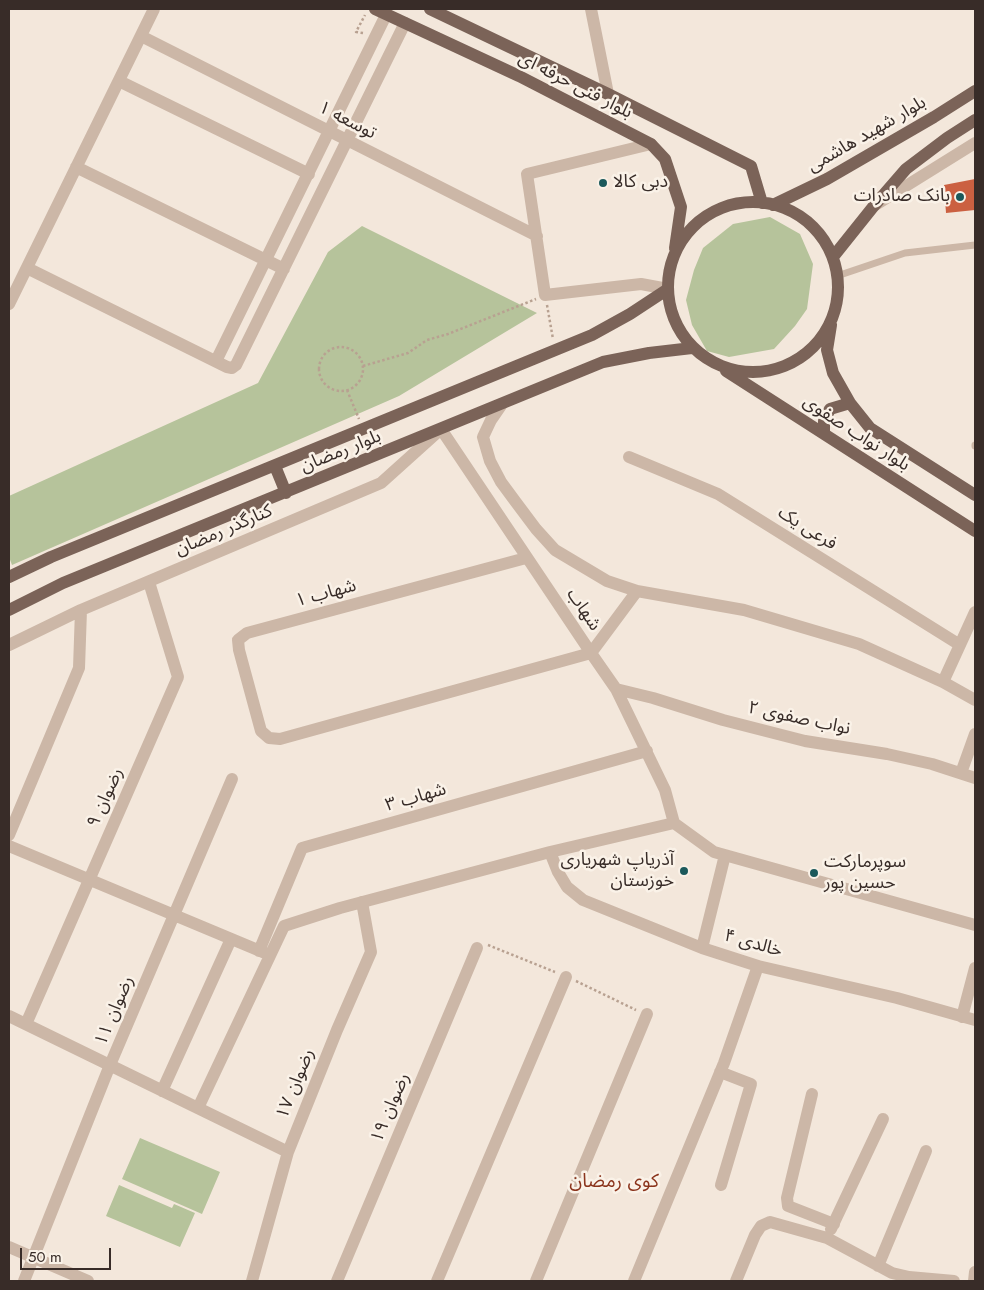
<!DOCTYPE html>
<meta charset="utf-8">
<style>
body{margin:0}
#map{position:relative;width:984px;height:1290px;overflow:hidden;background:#f3e7db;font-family:Jost,sans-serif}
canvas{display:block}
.frame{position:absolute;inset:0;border:10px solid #382c28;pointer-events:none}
.scale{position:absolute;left:20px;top:1248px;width:91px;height:22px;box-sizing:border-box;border:2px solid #382c28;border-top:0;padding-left:6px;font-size:15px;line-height:18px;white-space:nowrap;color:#382c28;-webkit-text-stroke:4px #faf2e8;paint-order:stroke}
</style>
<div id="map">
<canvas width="984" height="1290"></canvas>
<div class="frame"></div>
<div class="scale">50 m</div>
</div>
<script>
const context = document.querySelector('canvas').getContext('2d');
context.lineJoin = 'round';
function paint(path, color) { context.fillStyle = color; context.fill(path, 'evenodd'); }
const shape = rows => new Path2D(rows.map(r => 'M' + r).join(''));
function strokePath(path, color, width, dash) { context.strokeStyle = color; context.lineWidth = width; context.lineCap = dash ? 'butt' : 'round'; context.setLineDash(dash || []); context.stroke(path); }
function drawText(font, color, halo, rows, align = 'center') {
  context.font = font + ' Jost,"Noto Sans Arabic",sans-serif'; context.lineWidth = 5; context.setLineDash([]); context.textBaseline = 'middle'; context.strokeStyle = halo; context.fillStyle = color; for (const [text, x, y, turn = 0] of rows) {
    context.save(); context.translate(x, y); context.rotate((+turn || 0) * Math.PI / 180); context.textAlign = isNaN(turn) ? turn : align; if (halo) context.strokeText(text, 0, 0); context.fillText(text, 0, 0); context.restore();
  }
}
const green = shape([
 [770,217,800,234,813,264,807,309,795,326,774,349,729,357,707,351,692,325,686,300,694,270,703,248,733,224],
 [362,226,537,313,399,396,12,565,9,557,9,496,258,383,328,252],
 [140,1138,220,1172,202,1214,122,1179],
 [119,1185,172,1208,174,1204,195,1213,180,1247,106,1216]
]);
const building = shape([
 [975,179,975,210,946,213,944,185]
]);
const path = shape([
 [363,33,356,32,365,15],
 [547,305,553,339],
 '319 369a22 22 0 1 1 44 0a22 22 0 1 1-44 0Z',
 [363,366,408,353,427,340,448,334,536,299],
 [347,390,359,419],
 [488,945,555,972],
 [576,981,636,1010]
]);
const service = shape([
 [837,276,905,253,975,245],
 [975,445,975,446]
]);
const minor = shape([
 [591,9,608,94],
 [141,36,537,236],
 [119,81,309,174],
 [651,144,527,174,545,295,641,284,668,289],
 [76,167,284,269],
 [27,268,227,367,232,368,236,365,405,23],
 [9,304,154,9],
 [216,361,386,15],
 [502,404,491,420,483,437,490,461,501,482,515,501,536,529,555,550,607,581,637,591,744,610,859,644,943,682,975,700],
 [629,457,718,494,960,645],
 [526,558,247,633,238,640,239,650,261,731,269,738,280,739,591,653,637,591],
 [9,645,81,610,381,483,441,429,591,653,616,689,665,790,674,823],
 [943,682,975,612],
 [616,689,653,698,723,720,805,741,887,754,932,764,975,778],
 [961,773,975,734],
 [674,823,714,852,975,925],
 [9,835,79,668,81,610],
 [9,846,265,953],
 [550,852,558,872,567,887,583,900,702,948,758,966,897,998,975,1020],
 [702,948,725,855],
 [259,951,302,848,647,751],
 [9,1016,288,1152],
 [962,1017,975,968],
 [26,1024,178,677,149,582],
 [720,1072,751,1084,721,1185],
 [162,1091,231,939],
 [812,1094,787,1198,788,1206,834,1224],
 [198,1108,284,926,340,908,550,852,674,823],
 [831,1229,883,1119],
 [9,1247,88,1281],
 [878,1266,926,1151],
 [24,1281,110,1065,232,779],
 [252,1281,288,1152,337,1030,371,952,362,902],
 [337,1281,477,948],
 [437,1281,566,977],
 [536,1281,647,1014],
 [634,1281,724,1063,758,966],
 [736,1281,755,1235,761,1226,770,1222,827,1238,892,1273,909,1277,954,1281],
 [974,1281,975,1272]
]);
const tertiary = shape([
 [877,204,975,143]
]);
const primary = shape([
 [375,9,519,76,651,144,665,159,681,207,675,248],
 [430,9,608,94,751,166,762,203],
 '668 287a85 85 0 1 1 170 0a85 85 0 1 1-170 0Z',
 [773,205,827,179,934,117,975,91],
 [833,257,873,207,906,169,947,138,975,120],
 [831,325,827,350,833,373,850,403,870,428,975,495],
 [726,371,975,531],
 [824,434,824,421,830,409,850,403],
 [275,466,286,493],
 [9,577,51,557,592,335,630,314,668,289],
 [9,610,63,583,603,362,649,353,692,348]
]);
const markers = [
 [603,183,5,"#1b595b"],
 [960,197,5,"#1b595b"],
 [684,871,5,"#1b595b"],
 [814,873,5,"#1b595b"]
];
const streetNames = [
 ["بلوار فنی حرفه ای",575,86,27],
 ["توسعه ۱",347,121,27],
 ["بلوار شهید هاشمی",867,135,-30],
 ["بلوار نواب صفوی",856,434,33],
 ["بلوار رمضان",341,452,-22],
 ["فرعی یک",807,529,32],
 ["کنارگذر رمضان",224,531,-23],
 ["شهاب ۱",326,594,-15],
 ["شهاب",583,610,56],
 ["نواب صفوی ۲",799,719,12],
 ["رضوان ۹",106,798,-66],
 ["شهاب ۳",416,798,-16],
 ["خالدی ۴",753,944,16],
 ["رضوان ۱۱",115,1011,-67],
 ["رضوان ۱۷",296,1084,-68],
 ["رضوان ۱۹",391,1108,-67]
];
const poiNames = [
 ["دبی کالا",613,183],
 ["بانک صادرات",950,197,"right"],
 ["آذریاپ شهریاری",674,861,"right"],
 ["خوزستان",674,882,"right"],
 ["سوپرمارکت",824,863],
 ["حسین پور",824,884]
];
const neighbourhoodNames = [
 ["کوی رمضان",614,1182]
];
paint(green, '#b6c39b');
paint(building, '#cb6041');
strokePath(path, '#b8a191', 2.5, [2.5, 2.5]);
strokePath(service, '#ccb7a7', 7);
strokePath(minor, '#ccb7a7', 12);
strokePath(tertiary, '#ccb7a7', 12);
strokePath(primary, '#7b6358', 12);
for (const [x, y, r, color] of markers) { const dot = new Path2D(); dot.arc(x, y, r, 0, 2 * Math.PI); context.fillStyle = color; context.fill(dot); strokePath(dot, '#faf2e8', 2); }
drawText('18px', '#382c28', '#faf2e8', streetNames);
drawText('18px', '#382c28', '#faf2e8', poiNames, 'left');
drawText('19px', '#8b351d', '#faf2e8', neighbourhoodNames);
</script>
